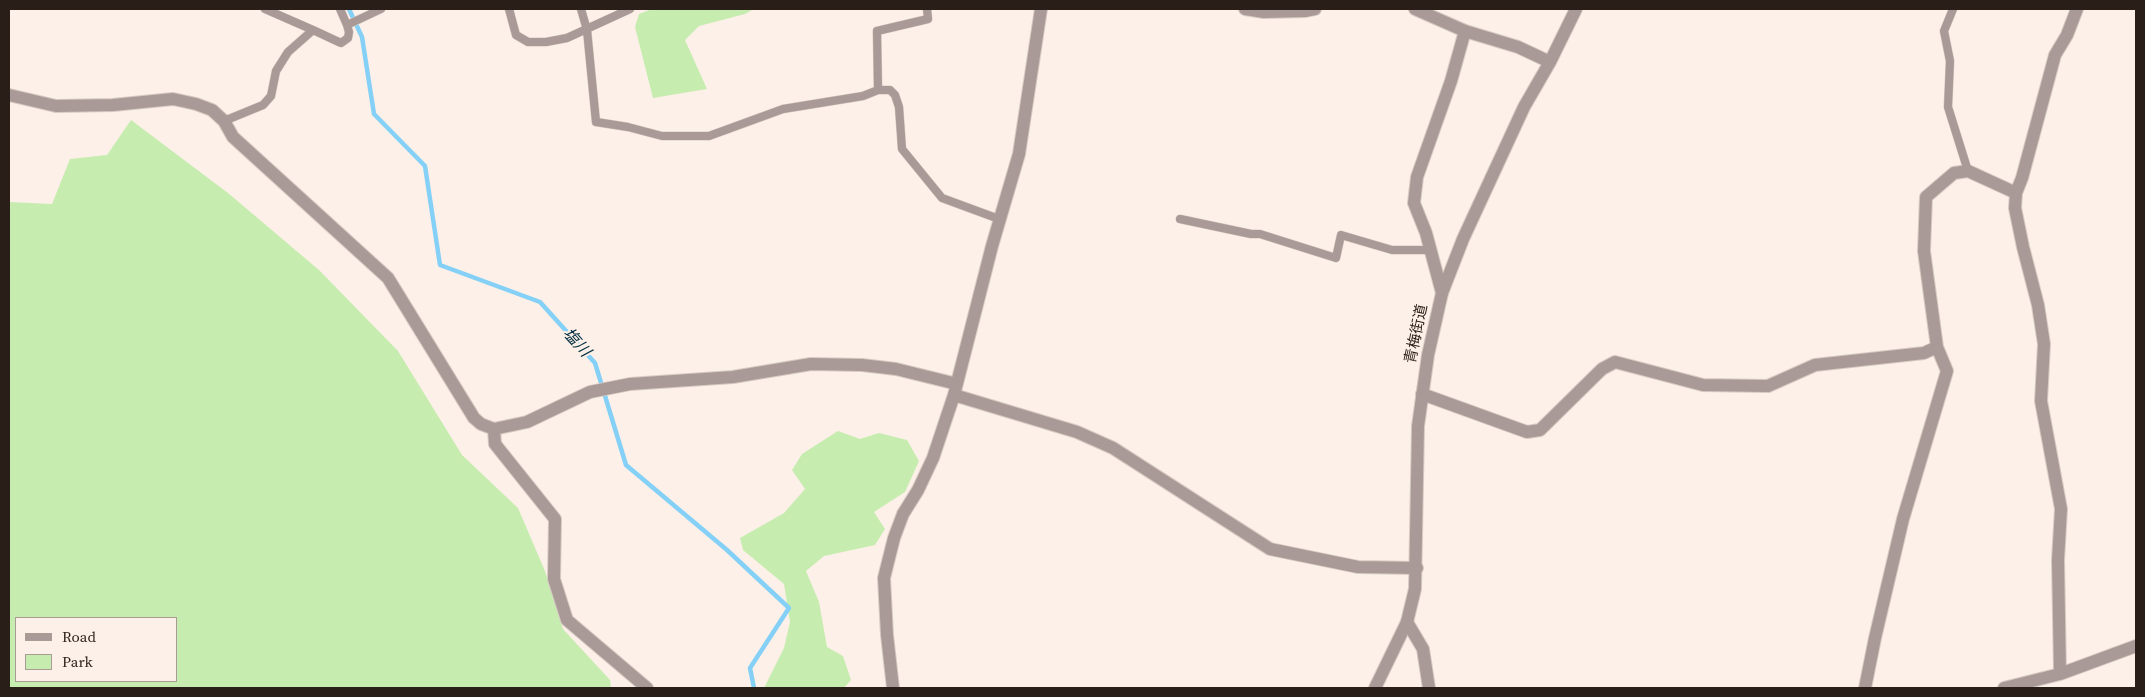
<!DOCTYPE html>
<meta charset="utf-8">
<style>
body{margin:0}
#map{position:relative;width:2145px;height:697px;overflow:hidden;background:#fcf0e8;font-family:"Source Serif 4",serif}
canvas{display:block}
.frame{position:absolute;inset:0;border:10px solid #2a1f18;pointer-events:none}
.legend{position:absolute;left:15px;top:617px;width:162px;height:65px;box-sizing:border-box;background:#fcf0e8;border:1px solid #a89c95;margin:0;padding:6px 9px;list-style:none;font-size:15px;color:#2a1f18}
.legend li{display:flex;align-items:center;gap:10px;height:25px}
.legend b{width:25px;border:1px solid #a89c95}
</style>
<div id="map">
<canvas width="2145" height="697"></canvas>
<div class="frame"></div>
<ul class="legend">
<li><b style="height:6px;background:#aa9a97"></b>Road</li>
<li><b style="height:14px;background:#c7ecb0"></b>Park</li>
</ul>
</div>
<script>
const context = document.querySelector('canvas').getContext('2d');
context.lineJoin = 'round';
function paint(path, color) { context.fillStyle = color; context.fill(path, 'evenodd'); }
const shape = rows => new Path2D(rows.map(r => 'M' + r).join(''));
function strokePath(path, color, width, dash) { context.strokeStyle = color; context.lineWidth = width; context.lineCap = dash ? 'butt' : 'round'; context.setLineDash(dash || []); context.stroke(path); }
function drawText(font, color, halo, rows, align = 'center') {
  context.font = font + ' "Source Serif 4","Noto Sans JP",serif'; context.lineWidth = 4; context.setLineDash([]); context.textBaseline = 'middle'; context.strokeStyle = halo; context.fillStyle = color; for (const [text, x, y, turn = 0] of rows) {
    context.save(); context.translate(x, y); context.rotate((+turn || 0) * Math.PI / 180); context.textAlign = isNaN(turn) ? turn : align; if (halo) context.strokeText(text, 0, 0); context.fillText(text, 0, 0); context.restore();
  }
}
const green = shape([
 [652,9,754,9,745,14,699,26,685,40,707,89,653,98,635,27,639,14],
 [131,120,228,193,319,270,398,351,462,455,518,508,545,571,563,629,610,680,611,688,9,688,9,202,52,204,70,159,107,155],
 [16,618,176,618,176,681,16,681],
 [838,431,860,439,879,433,907,440,919,461,905,492,874,512,885,529,875,545,824,556,806,571,819,602,827,647,843,656,851,680,844,688,764,688,784,648,790,622,784,584,743,550,740,538,784,513,805,489,792,470,802,454]
]);
const stream = shape([
 [349,9,362,37,374,114,425,166,440,265,540,302,595,363,626,465,727,550,789,608,750,668,754,688]
]);
const service = shape([
 [265,9,313,30],
 [340,9,347,25],
 [509,9,516,35,528,42,546,42,567,38,630,9],
 [581,9,587,30,596,122,628,127,662,136,709,136,783,109,863,96,878,90,877,31,928,19,927,9],
 [1953,9,1944,31,1950,61,1948,107,1968,171],
 [878,90,890,90,895,95,899,107,902,149,942,198,999,219],
 [224,121,263,105,271,96,276,71,288,52,313,30,341,43,348,38,349,32,347,25,381,9],
 [1180,219,1251,234,1260,234,1336,258,1341,235,1392,250,1431,250]
]);
const minor = shape([
 [9,95,56,106,113,105,173,99,196,104,212,110,224,121,233,137,388,278,474,418,481,424,494,429,527,422,590,392,630,384,733,377,811,364,862,365,896,369,957,384],
 [1442,293,1426,233,1414,203,1417,177,1451,81,1465,31],
 [1422,394,1527,432,1540,430,1602,369,1615,362,1703,385,1768,386,1815,365,1924,353,1937,347],
 [954,395,1077,432,1113,448,1270,549,1358,567,1417,568],
 [494,429,495,444,555,519,554,579,567,620,647,688],
 [1407,622,1423,649,1429,688],
 [2060,674,2058,560,2061,509,2041,401,2044,344,2038,305,2023,247,2015,208,2016,193,2022,178,2055,55,2067,35,2077,9],
 [893,688,887,635,884,578,894,538,903,514,918,490,933,458,954,395,992,246,1019,154,1041,9],
 [1865,688,1875,638,1903,519,1947,371,1937,347,1924,251,1926,197,1954,173,1968,171,2016,193],
 [2004,688,2060,674,2136,646]
]);
const tertiary = shape([
 [1245,9,1264,12,1305,11,1315,9],
 [1415,9,1465,31,1518,47,1550,62],
 [1375,688,1407,622,1415,589,1418,426,1428,355,1442,293,1463,239,1524,107,1550,62,1576,9]
]);
const streetNames = [
 ["青梅街道",1417,334,-78]
];
const waterNames = [
 ["塩川",576,343,48]
];
paint(green, '#c7ecb0');
strokePath(stream, '#84d0f6', 4.5);
strokePath(service, '#d6cac3', 9);
strokePath(minor, '#d6cac3', 14);
strokePath(tertiary, '#d6cac3', 14);
strokePath(service, '#aa9a97', 8);
strokePath(minor, '#aa9a97', 12);
strokePath(tertiary, '#aa9a97', 12);
drawText('15px', '#2a1f18', '#fcf0e8', streetNames);
drawText('italic 16px', '#002e40', '#fcf0e8', waterNames);
</script>
